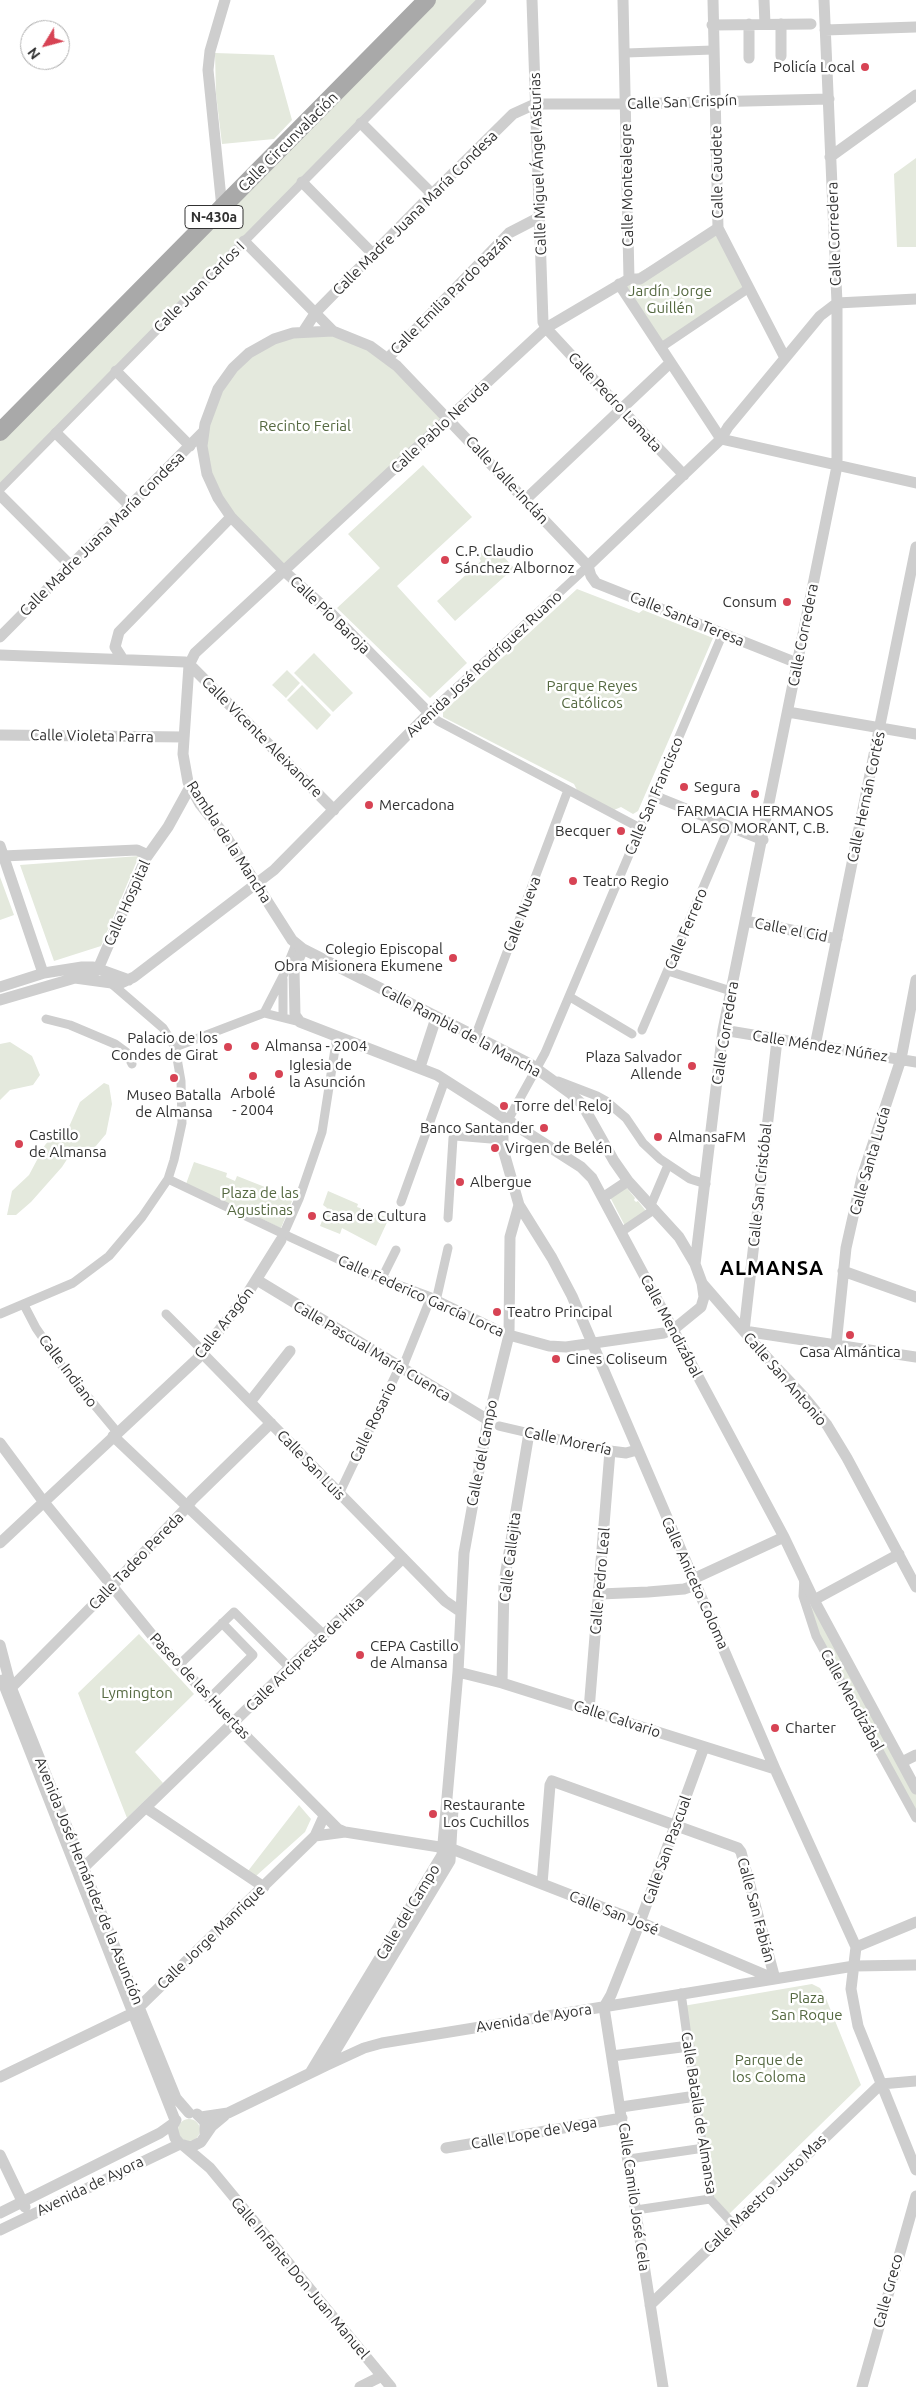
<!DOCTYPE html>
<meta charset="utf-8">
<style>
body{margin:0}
#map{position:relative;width:916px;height:2387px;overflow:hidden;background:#fff;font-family:Ubuntu,sans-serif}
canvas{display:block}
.north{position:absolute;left:20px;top:20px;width:50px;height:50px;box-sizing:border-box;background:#fff;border:1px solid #adadad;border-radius:50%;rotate:233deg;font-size:14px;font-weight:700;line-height:20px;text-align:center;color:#313131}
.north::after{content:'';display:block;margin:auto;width:18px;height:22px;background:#d74354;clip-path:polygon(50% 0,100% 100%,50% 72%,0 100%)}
</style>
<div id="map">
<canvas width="916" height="2387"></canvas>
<div class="north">N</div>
</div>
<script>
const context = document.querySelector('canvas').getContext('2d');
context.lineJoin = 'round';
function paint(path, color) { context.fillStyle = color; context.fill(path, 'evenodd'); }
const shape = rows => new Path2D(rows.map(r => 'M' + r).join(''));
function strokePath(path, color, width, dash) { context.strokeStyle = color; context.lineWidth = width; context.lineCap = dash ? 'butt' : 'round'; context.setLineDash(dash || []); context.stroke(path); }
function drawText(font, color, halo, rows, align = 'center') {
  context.font = font + ' Ubuntu,sans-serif'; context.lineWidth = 5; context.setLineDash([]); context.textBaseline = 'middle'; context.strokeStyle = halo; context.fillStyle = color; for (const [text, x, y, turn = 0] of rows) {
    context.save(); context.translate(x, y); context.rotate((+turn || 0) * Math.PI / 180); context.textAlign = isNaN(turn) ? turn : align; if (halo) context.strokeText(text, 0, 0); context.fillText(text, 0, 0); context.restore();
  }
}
const green = shape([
 [427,0,482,0,0,489,0,432],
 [215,53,274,55,292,120,274,139,222,144,216,94],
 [916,158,916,247,897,247,894,174],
 [718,228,749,288,660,348,619,284],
 [312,331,362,342,449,419,284,571,231,517,202,455,209,411,249,353],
 [423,465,472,517,397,586,467,663,430,698,337,608,380,568,348,534],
 [491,543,514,568,455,621,437,601,481,561,478,556],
 [577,589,639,613,643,610,713,638,638,811,633,814,621,807,614,810,577,790,574,784,443,717,443,712],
 [314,653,353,693,333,712,294,673],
 [287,670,300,683,286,698,272,685],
 [302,685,331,715,317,730,287,700],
 [139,856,101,946,54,961,20,865],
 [0,877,14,915,0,920],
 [10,1042,32,1056,40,1075,33,1085,10,1090,0,1100,0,1044],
 [104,1083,109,1085,112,1104,106,1134,95,1147,75,1147,62,1167,31,1202,16,1215,7,1215,12,1191,29,1175,45,1145,53,1136,57,1141,64,1138,80,1102],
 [194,1162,227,1173,226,1177,235,1181,237,1176,275,1191,275,1194,292,1201,281,1228,186,1184],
 [626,1187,635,1198,634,1200,636,1202,638,1201,646,1211,625,1226,610,1197],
 [328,1191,358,1204,357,1207,389,1218,376,1246,342,1228,340,1234,320,1226,327,1208,323,1205],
 [814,1600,916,1789,916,1818,808,1612],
 [139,1634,194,1694,135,1752,163,1783,127,1818,78,1693],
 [299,1805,311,1819,305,1832,256,1876,248,1871],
 [812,1984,820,1988,825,1996,861,2085,726,2217,710,2199,683,2006],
 '178 2130a11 11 0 1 1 22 0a11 11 0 1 1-22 0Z'
]);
const pedestrian = shape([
 [626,53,713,50],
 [660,348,749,288],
 [0,489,482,0],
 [588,566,429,713,438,721,640,828],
 [668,971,731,991],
 [570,997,632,1034],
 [264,1013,283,976,296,944],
 [283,1017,283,979],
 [46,1019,70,1025,115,1044,126,1052,132,1064],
 [642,1030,729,827],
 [475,1037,568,790],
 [175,1047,264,1013,300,1022],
 [558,1081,597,1096,606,1101,626,1118,643,1143,660,1159,690,1179,706,1184],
 [508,1120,545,1053,723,633],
 [168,1179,292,1238,377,1277,431,1297,509,1335],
 [401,1202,445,1080],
 [651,1205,668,1165],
 [448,1218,453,1138,455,1136,503,1140],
 [621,1232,655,1209],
 [281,1240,299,1199,322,1132,337,1036],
 [382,1278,396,1250],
 [436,1301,448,1248],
 [24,1305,36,1328,62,1366,117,1432],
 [0,1314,73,1283,109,1256,142,1217,168,1179,174,1160,182,1123,181,1081,175,1047,163,1028,112,984],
 [166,1314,198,1346,202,1353],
 [499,1426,529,1433],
 [339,1494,399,1368,404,1364,431,1297],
 [804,1577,803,1596,816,1636,916,1818],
 [179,1665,234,1612,290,1668],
 [210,1698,253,1655,222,1623],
 [681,1993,710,2199,734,2225],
 [629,2159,704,2148],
 [636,2210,710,2199]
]);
const minor = shape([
 [532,0,543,322,546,328,621,409,684,475],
 [623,0,629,279],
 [713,0,718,228,785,358],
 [764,0,765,24],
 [749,24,749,58],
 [712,25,811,24],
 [825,30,916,27],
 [781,56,781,24],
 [361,123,432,194],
 [830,157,916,95],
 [302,182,373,254],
 [222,208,208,70,210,51,225,0],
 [244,241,333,331,370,346,397,366,588,566],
 [619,284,721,439,916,483],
 [837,303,916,299],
 [303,332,316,312,432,194,513,114,535,104,625,104,829,99],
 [388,358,509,233,540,217],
 [116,371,190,446],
 [56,433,130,506],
 [0,495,71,566],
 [525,500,670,363],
 [588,566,721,439,728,427,820,316,837,303],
 [588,566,591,576,596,583,797,663],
 [0,637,204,431],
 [0,655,185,662,193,668,334,810],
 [122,658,115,647,119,632,231,517],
 [788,712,916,734],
 [0,735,184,737],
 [654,796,763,840],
 [0,846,43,973],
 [3,856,137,850,148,855],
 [745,921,837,939],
 [303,949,294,969,295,1015,300,1022,437,1075,581,1167,592,1178,784,1537,814,1600,916,1789],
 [80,977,92,974,98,969,146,858,168,827,190,787],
 [0,987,44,973,82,967,93,967,129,980],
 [0,1000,75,978,119,984,134,977,274,870,429,713,331,613,284,571,231,517,218,498,207,474,202,446,205,424,218,389,233,368,249,353,274,339,293,333,333,331],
 [723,1030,916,1062],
 [815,1046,916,547],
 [420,1067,436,1018],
 [508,1120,503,1132,503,1149,519,1205,552,1258,572,1296,775,1769,856,1947,851,1989,858,2026,916,2170],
 [604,1197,628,1181],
 [695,1264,723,1030,837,466,837,303,824,0],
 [843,1271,916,1297],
 [257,1280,488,1420],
 [702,1283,761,1351,804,1397,827,1425,847,1458,916,1587],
 [744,1331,777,1040],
 [744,1331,916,1357],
 [509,1335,549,1346,566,1347,664,1333,674,1329,701,1307,704,1297,702,1283,695,1264,679,1237,628,1181,614,1161,582,1104,570,1093,530,1064,303,949,292,940,227,838,200,804,188,782,183,754,189,665,195,653,546,328,629,279,640,279,718,228],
 [836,1345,846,1248,862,1177,901,1059,916,980],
 [202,1353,445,1601,461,1612],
 [250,1402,290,1351],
 [113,1436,323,1635],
 [0,1443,43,1501,156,1640,233,1723,338,1829,345,1832,452,1849,640,1922,775,1979],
 [0,1543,197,1359,246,1296,281,1240],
 [693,1579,784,1537],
 [600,1594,648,1592,684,1589,696,1585],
 [814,1600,899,1554],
 [0,1645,11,1687,139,2007,176,2098,189,2113],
 [458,1672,502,1683,775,1769],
 [2,1680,175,2120],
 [502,1683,504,1583,529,1433,610,1451,626,1453,637,1450],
 [8,1691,112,1586,187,1507,192,1500,271,1423],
 [589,1710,610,1451],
 [902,1762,916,1755],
 [146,1808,264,1887],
 [315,1836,345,1832],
 [79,1872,403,1558],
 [542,1884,550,1785,552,1781,738,1848,741,1852,775,1979],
 [856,1947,916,1922],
 [612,2056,689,2046],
 [327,2065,450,1861,453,1809],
 [310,2073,442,1855,458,1672,464,1553,488,1420,509,1335,510,1237,519,1205],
 [0,2077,133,2013,315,1836,324,1816],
 [621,2107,696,2096],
 [197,2114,205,2122,205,2136],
 [201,2117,228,2113,327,2065,364,2048,382,2043,854,1966,916,1965],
 [176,2120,172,2127,175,2138,180,2144,191,2147,201,2142,212,2126,224,2116],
 [184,2146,210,2168,391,2387],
 [446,2148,622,2118],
 [0,2155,25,2207],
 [0,2213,160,2133,174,2123],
 [0,2230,180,2144],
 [650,2305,881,2084,916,2081],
 [360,2387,382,2376],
 [663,2387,604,2007,611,1995,640,1922,704,1747],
 [862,2387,916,2196]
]);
const primary = shape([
 [0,432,427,0]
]);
const markers = [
 [865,67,5,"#d74354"],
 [445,560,5,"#d74354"],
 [787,602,5,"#d74354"],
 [684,787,5,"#d74354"],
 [755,794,5,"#d74354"],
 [369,805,5,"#d74354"],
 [621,831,5,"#d74354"],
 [573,881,5,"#d74354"],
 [453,958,5,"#d74354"],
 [255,1046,5,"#d74354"],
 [228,1047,5,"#d74354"],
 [692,1066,5,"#d74354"],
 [279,1074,5,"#d74354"],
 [253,1076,5,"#d74354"],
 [174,1078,5,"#d74354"],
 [504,1106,5,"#d74354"],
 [544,1128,5,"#d74354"],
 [658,1137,5,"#d74354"],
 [19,1144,5,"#d74354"],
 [495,1148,5,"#d74354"],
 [460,1182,5,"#d74354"],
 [312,1216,5,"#d74354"],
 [497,1312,5,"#d74354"],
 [850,1335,5,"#d74354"],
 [556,1359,5,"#d74354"],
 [360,1655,5,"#d74354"],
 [775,1728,5,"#d74354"],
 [433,1814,5,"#d74354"]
];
const shields = [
 [214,217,58]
];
const shieldNames = [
 ["N-430a",214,217]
];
const poiNames = [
 ["Policía Local",855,67,"right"],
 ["C.P. Claudio",455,551],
 ["Sánchez Albornoz",455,568],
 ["Consum",777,602,"right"],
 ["Segura",694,787],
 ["Mercadona",379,805],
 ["FARMACIA HERMANOS",755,811,"center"],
 ["OLASO MORANT, C.B.",755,828,"center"],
 ["Becquer",611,831,"right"],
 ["Teatro Regio",583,881],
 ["Colegio Episcopal",443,949,"right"],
 ["Obra Misionera Ekumene",443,966,"right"],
 ["Palacio de los",218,1038,"right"],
 ["Condes de Girat",218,1055,"right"],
 ["Almansa - 2004",265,1046],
 ["Plaza Salvador",682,1057,"right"],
 ["Allende",682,1074,"right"],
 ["Iglesia de",289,1065],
 ["la Asunción",289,1082],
 ["Arbolé",253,1093,"center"],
 ["- 2004",253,1110,"center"],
 ["Museo Batalla",174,1095,"center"],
 ["de Almansa",174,1112,"center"],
 ["Torre del Reloj",514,1106],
 ["Banco Santander",534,1128,"right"],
 ["Castillo",29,1135],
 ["de Almansa",29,1152],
 ["AlmansaFM",668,1137],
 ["Virgen de Belén",505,1148],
 ["Albergue",470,1182],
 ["Casa de Cultura",322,1216],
 ["Teatro Principal",507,1312],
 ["Casa Almántica",850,1352,"center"],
 ["Cines Coliseum",566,1359],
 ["CEPA Castillo",370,1646],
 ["de Almansa",370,1663],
 ["Charter",785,1728],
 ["Restaurante",443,1805],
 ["Los Cuchillos",443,1822]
];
const streetNames = [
 ["Calle San Crispín",682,102,-2],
 ["Calle Circunvalación",288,142,-45],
 ["Calle Miguel Ángel Asturias",538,164,-92],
 ["Calle Caudete",717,172,-91],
 ["Calle Montealegre",627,185,-91],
 ["Calle Madre Juana María Condesa",415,213,-45],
 ["Calle Corredera",834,234,-92],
 ["Calle Juan Carlos I",199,287,-45],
 ["Calle Emilia Pardo Bazán",451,294,-45],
 ["Calle Pedro Lamata",615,402,47],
 ["Calle Pablo Neruda",440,427,-43],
 ["Calle Valle-Inclán",507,480,47],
 ["Calle Madre Juana María Condesa",102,534,-45],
 ["Calle Pío Baroja",330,615,44],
 ["Calle Santa Teresa",687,619,22],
 ["Calle Corredera",803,635,-79],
 ["Avenida José Rodríguez Ruano",484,664,-43],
 ["Calle Violeta Parra",92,736,1],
 ["Calle Vicente Aleixandre",262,737,45],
 ["Calle San Francisco",654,796,-67],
 ["Calle Hernán Cortés",866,797,-78],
 ["Rambla de la Mancha",229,842,57],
 ["Calle Hospital",127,903,-66],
 ["Calle Nueva",522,914,-69],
 ["Calle Ferrero",686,929,-67],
 ["Calle el Cid",791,930,11],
 ["Calle Rambla de la Mancha",461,1031,28],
 ["Calle Corredera",725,1033,-81],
 ["Calle Méndez Núñez",820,1046,9],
 ["Calle Santa Lucía",870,1161,-74],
 ["Calle San Cristóbal",760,1185,-84],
 ["Calle Federico García Lorca",421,1296,24],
 ["Calle Aragón",224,1323,-52],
 ["Calle Mendizábal",671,1326,62],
 ["Calle Pascual María Cuenca",372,1351,31],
 ["Calle Indiano",68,1371,53],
 ["Calle San Antonio",785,1379,49],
 ["Calle Rosario",373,1422,-64],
 ["Calle Morería",568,1441,12],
 ["Calle del Campo",482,1453,-79],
 ["Calle San Luis",311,1465,46],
 ["Calle Callejita",510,1557,-83],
 ["Calle Tadeo Pereda",136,1561,-46],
 ["Calle Pedro Leal",600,1581,-85],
 ["Calle Aniceto Coloma",695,1583,66],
 ["Calle Arcipreste de Hita",305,1654,-44],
 ["Paseo de las Huertas",200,1686,47],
 ["Calle Mendizábal",852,1700,61],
 ["Calle Calvario",617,1719,18],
 ["Calle San Pascual",667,1850,-70],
 ["Avenida José Hernández de la Asunción",89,1881,68],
 ["Calle San Fabián",756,1910,75],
 ["Calle del Campo",408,1912,-59],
 ["Calle San José",614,1913,22],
 ["Calle Jorge Manrique",211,1937,-44],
 ["Avenida de Ayora",534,2018,-9],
 ["Calle Batalla de Almansa",699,2113,81],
 ["Calle Lope de Vega",534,2133,-10],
 ["Avenida de Ayora",90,2186,-26],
 ["Calle Maestro Justo Mas",765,2194,-44],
 ["Calle Camilo José Cela",634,2197,82],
 ["Calle Infante Don Juan Manuel",300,2278,50],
 ["Calle Greco",888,2291,-75]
];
const parkNames = [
 ["Jardín Jorge",670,291],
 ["Guillén",670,308],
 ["Recinto Ferial",305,426],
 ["Parque Reyes",592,686],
 ["Católicos",592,703],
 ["Plaza de las",260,1193],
 ["Agustinas",260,1210],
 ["Lymington",137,1693],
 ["Plaza",807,1998],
 ["San Roque",807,2015],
 ["Parque de",769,2060],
 ["los Coloma",769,2077]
];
const districtNames = [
 ["ALMANSA",772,1268]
];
paint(green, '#e4e9dd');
strokePath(pedestrian, '#cecece', 9);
strokePath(minor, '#cecece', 11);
strokePath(primary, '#a9a9a9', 18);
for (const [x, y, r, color] of markers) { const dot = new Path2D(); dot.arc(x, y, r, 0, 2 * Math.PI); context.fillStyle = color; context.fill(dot); strokePath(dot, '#fff', 2); }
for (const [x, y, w] of shields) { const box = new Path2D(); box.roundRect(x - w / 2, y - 11.5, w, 23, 4); context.fillStyle = '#fff'; context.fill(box); strokePath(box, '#313131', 1); }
drawText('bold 14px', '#313131', null, shieldNames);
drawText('15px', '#313131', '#fff', poiNames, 'left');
drawText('15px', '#313131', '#fff', streetNames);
drawText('15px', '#556941', '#fff', parkNames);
context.letterSpacing = '1px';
drawText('bold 20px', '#000', '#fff', districtNames);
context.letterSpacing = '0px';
</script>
